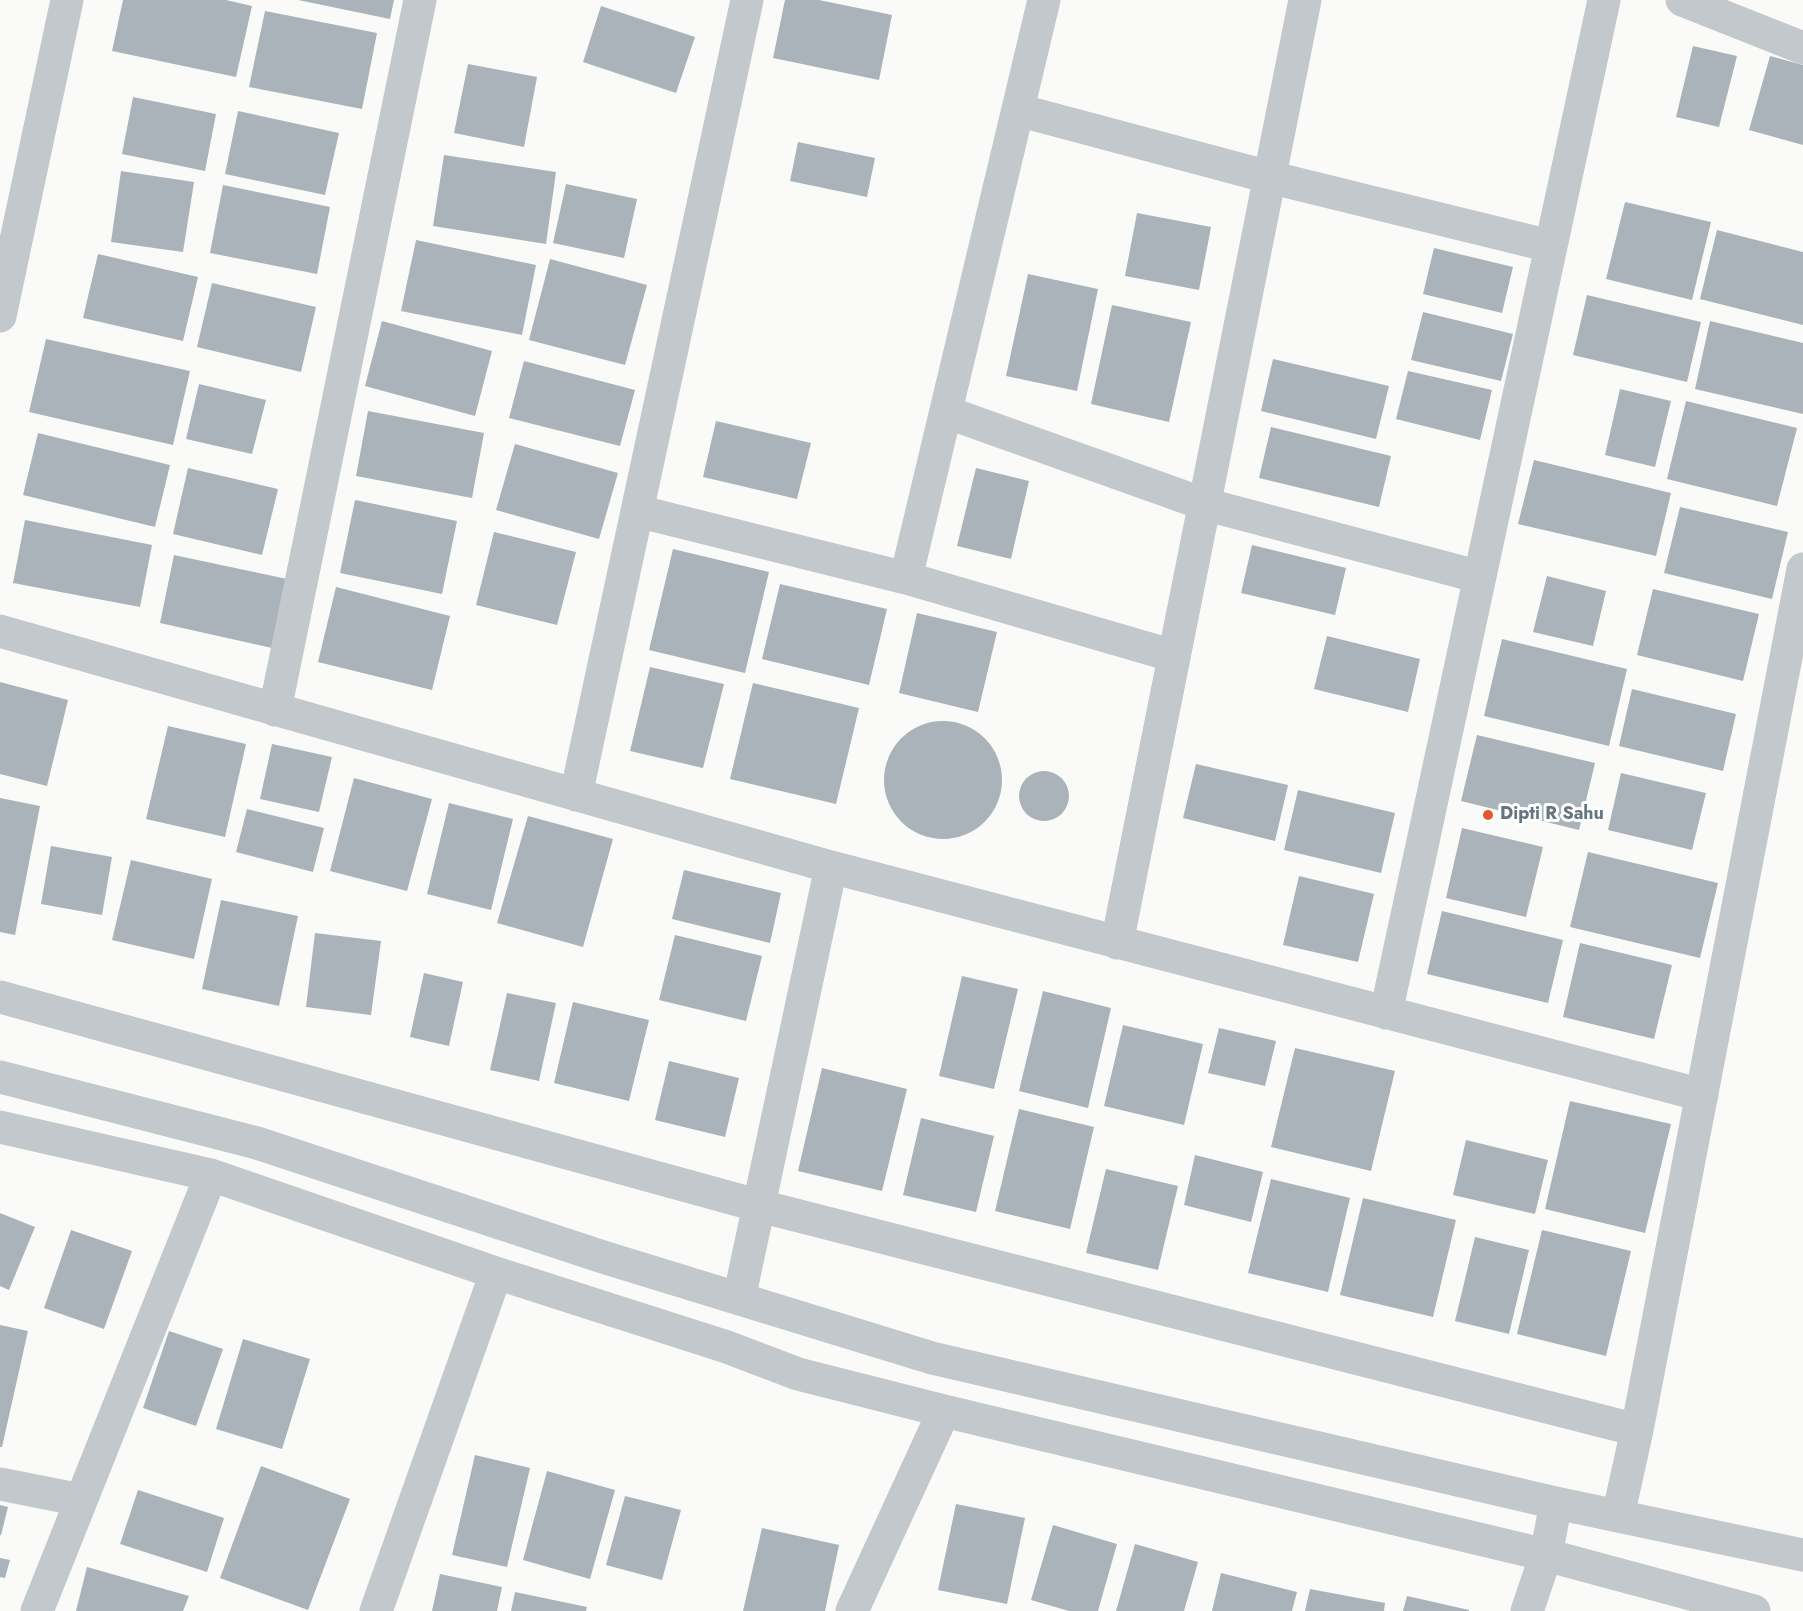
<!DOCTYPE html>
<style>
body{margin:0}
canvas{display:block;background:#fafaf8}
</style>
<canvas width="1803" height="1611"></canvas>
<script>
const context = document.querySelector('canvas').getContext('2d');
context.lineJoin = 'round';
function paint(path, color) { context.fillStyle = color; context.fill(path, 'evenodd'); }
const shape = rows => new Path2D(rows.map(r => 'M' + r).join(''));
function strokePath(path, color, width, dash) { context.strokeStyle = color; context.lineWidth = width; context.lineCap = dash ? 'butt' : 'round'; context.setLineDash(dash || []); context.stroke(path); }
function drawText(font, color, halo, rows, align = 'center') {
  context.font = font + ' Jost,sans-serif'; context.lineWidth = 6; context.setLineDash([]); context.textBaseline = 'middle'; context.strokeStyle = halo; context.fillStyle = color; for (const [text, x, y, turn = 0] of rows) {
    context.save(); context.translate(x, y); context.rotate((+turn || 0) * Math.PI / 180); context.textAlign = isNaN(turn) ? turn : align; if (halo) context.strokeText(text, 0, 0); context.fillText(text, 0, 0); context.restore();
  }
}
const building = shape([
 [123,0,226,0,252,6,236,77,112,51],
 [298,0,394,0,390,19],
 [785,0,819,0,892,15,879,80,773,58],
 [601,6,695,37,676,93,583,62],
 [265,11,377,33,362,109,249,87],
 [1693,46,1737,56,1719,127,1676,117],
 [1770,56,1803,65,1803,145,1749,130],
 [468,64,537,77,524,147,454,133],
 [133,97,216,114,205,171,122,154],
 [238,111,339,133,325,195,225,174],
 [798,142,875,158,867,197,790,181],
 [444,155,556,172,546,244,433,226],
 [121,171,194,182,183,252,111,242],
 [566,184,637,199,624,258,553,243],
 [223,185,330,207,317,274,210,253],
 [1625,202,1711,222,1692,300,1606,279],
 [1137,213,1211,227,1199,290,1125,276],
 [1717,230,1803,252,1803,325,1700,299],
 [416,240,536,265,522,335,401,311],
 [1434,248,1513,267,1502,313,1423,294],
 [98,254,198,277,183,341,83,318],
 [550,259,647,285,625,365,529,340],
 [1028,274,1098,289,1077,391,1006,376],
 [212,283,316,307,301,372,197,347],
 [1587,295,1701,322,1687,382,1573,355],
 [1112,305,1191,322,1169,422,1091,404],
 [1423,312,1513,334,1501,381,1411,360],
 [382,321,492,351,475,416,365,386],
 [1710,321,1803,343,1803,414,1695,389],
 [46,339,190,371,173,445,29,412],
 [1273,359,1389,386,1376,439,1261,411],
 [524,361,635,390,620,446,509,418],
 [1408,371,1492,390,1480,440,1396,419],
 [199,384,266,400,252,454,186,439],
 [1620,389,1671,401,1655,467,1605,455],
 [1686,401,1797,428,1777,506,1667,479],
 [368,411,484,433,472,498,356,476],
 [716,421,811,443,797,499,703,477],
 [1271,427,1391,456,1379,507,1259,478],
 [38,433,170,465,155,527,23,495],
 [515,444,618,473,599,539,496,510],
 [1534,460,1671,493,1656,556,1518,524],
 [188,468,278,489,262,555,173,534],
 [976,468,1029,481,1011,559,957,546],
 [355,500,457,521,442,594,340,573],
 [1680,507,1788,532,1772,599,1664,573],
 [25,520,152,545,140,607,13,583],
 [494,532,576,552,557,625,476,605],
 [1252,545,1346,568,1335,615,1241,593],
 [673,549,769,572,745,673,649,650],
 [174,555,287,579,272,648,160,623],
 [1547,576,1606,591,1593,646,1533,632],
 [780,584,887,609,869,685,762,659],
 [336,587,450,616,432,690,318,662],
 [1653,589,1759,614,1743,681,1637,655],
 [917,613,997,632,978,712,899,693],
 [1327,636,1420,659,1408,712,1314,689],
 [1502,639,1627,669,1609,746,1484,716],
 [650,667,724,684,703,768,630,751],
 [0,682,68,700,47,786,0,774],
 [753,683,859,708,836,804,730,779],
 [1632,689,1736,714,1723,771,1619,746],
 '884 780a59 59 0 1 1 118 0a59 59 0 1 1-118 0Z',
 [168,726,246,744,225,837,146,819],
 [1477,735,1595,763,1579,830,1461,801],
 [272,744,332,757,319,812,260,799],
 [1196,764,1288,785,1275,841,1183,818],
 '1019 796a25 25 0 1 1 50 0a25 25 0 1 1-50 0Z',
 [1621,773,1706,793,1692,850,1608,830],
 [354,778,432,799,407,891,330,871],
 [1298,790,1395,813,1381,873,1284,850],
 [0,798,40,806,15,935,0,932],
 [449,803,513,819,491,910,427,894],
 [247,809,324,828,313,872,236,852],
 [528,816,613,839,583,947,497,923],
 [1462,828,1543,847,1526,917,1446,898],
 [51,846,112,857,102,915,41,904],
 [1588,852,1718,883,1700,958,1570,927],
 [131,860,212,879,194,959,112,940],
 [684,870,781,893,770,943,672,919],
 [1299,876,1374,894,1358,962,1283,945],
 [221,900,298,916,279,1006,202,989],
 [1442,911,1563,940,1548,1003,1427,974],
 [315,933,381,941,371,1015,306,1007],
 [675,935,762,956,746,1021,659,1000],
 [1580,943,1672,965,1654,1039,1563,1017],
 [424,973,463,982,449,1046,410,1037],
 [962,976,1018,989,994,1089,939,1076],
 [1043,991,1111,1008,1088,1108,1019,1091],
 [507,993,556,1003,539,1081,490,1070],
 [573,1002,649,1020,629,1101,554,1083],
 [1123,1025,1203,1044,1184,1125,1104,1106],
 [1219,1028,1276,1041,1265,1086,1208,1073],
 [1295,1048,1395,1071,1371,1171,1271,1147],
 [669,1061,739,1078,725,1137,655,1120],
 [822,1068,907,1089,882,1191,798,1171],
 [1570,1101,1671,1124,1645,1233,1545,1209],
 [1019,1109,1094,1127,1070,1229,995,1211],
 [921,1118,994,1136,976,1212,903,1195],
 [1466,1140,1548,1160,1535,1214,1453,1195],
 [1195,1155,1263,1172,1251,1222,1184,1205],
 [1106,1169,1178,1186,1158,1270,1086,1253],
 [1271,1179,1350,1198,1328,1292,1248,1273],
 [1363,1198,1456,1220,1433,1317,1340,1295],
 [0,1213,35,1227,9,1290,0,1286],
 [71,1230,132,1251,104,1329,44,1308],
 [1542,1230,1631,1251,1606,1356,1517,1334],
 [1475,1237,1529,1250,1509,1334,1455,1321],
 [0,1325,28,1331,2,1447,0,1447],
 [169,1331,223,1349,196,1426,143,1408],
 [243,1339,310,1359,282,1449,216,1429],
 [475,1455,530,1468,507,1567,452,1555],
 [261,1466,350,1499,308,1610,220,1578],
 [547,1471,615,1490,590,1579,523,1560],
 [138,1490,224,1518,207,1572,120,1544],
 [625,1496,681,1510,662,1580,606,1565],
 [956,1504,1025,1518,1007,1604,938,1590],
 [0,1505,8,1507,1,1535,0,1535],
 [1053,1525,1117,1544,1098,1611,1069,1611,1031,1600],
 [762,1528,839,1545,825,1611,743,1611],
 [1135,1544,1198,1562,1184,1611,1116,1611],
 [0,1558,10,1560,5,1578,0,1577],
 [87,1567,189,1596,183,1611,76,1611],
 [1221,1573,1297,1592,1292,1611,1212,1611],
 [440,1574,502,1587,497,1611,432,1611],
 [1310,1589,1385,1603,1384,1611,1305,1611],
 [515,1592,587,1607,586,1611,511,1611],
 [1407,1596,1469,1610,1469,1611,1403,1611]
]);
const minor = shape([
 [1682,0,1803,48],
 [1018,110,1269,177,1550,246],
 [0,316,67,0],
 [946,412,1204,504,1480,577],
 [637,511,906,578,1044,0],
 [906,578,1174,656],
 [0,631,831,867,739,1299],
 [275,710,420,0],
 [576,795,747,0],
 [831,867,1702,1095],
 [1117,943,1305,0],
 [0,997,760,1206,1637,1430,1803,569],
 [1386,1013,1604,0],
 [0,1077,257,1143,603,1257,932,1358,1556,1503,1803,1555],
 [0,1127,211,1175,496,1273,727,1347,798,1374,944,1411,1546,1555,1754,1611],
 [0,1484,81,1500],
 [1618,1516,1637,1430],
 [37,1611,211,1175],
 [376,1611,496,1273],
 [852,1611,944,1411],
 [1527,1611,1546,1555,1556,1503]
]);
const markers = [
 [1488,815,6,"#e4572e"]
];
const poiNames = [
 ["Dipti R Sahu",1500,815]
];
paint(building, '#aab3b9');
strokePath(minor, '#c3c8cc', 33);
for (const [x, y, r, color] of markers) { const dot = new Path2D(); dot.arc(x, y, r, 0, 2 * Math.PI); context.fillStyle = color; context.fill(dot); strokePath(dot, '#fff', 2); }
drawText('bold 18px', '#657683', '#fff', poiNames, 'left');
</script>
